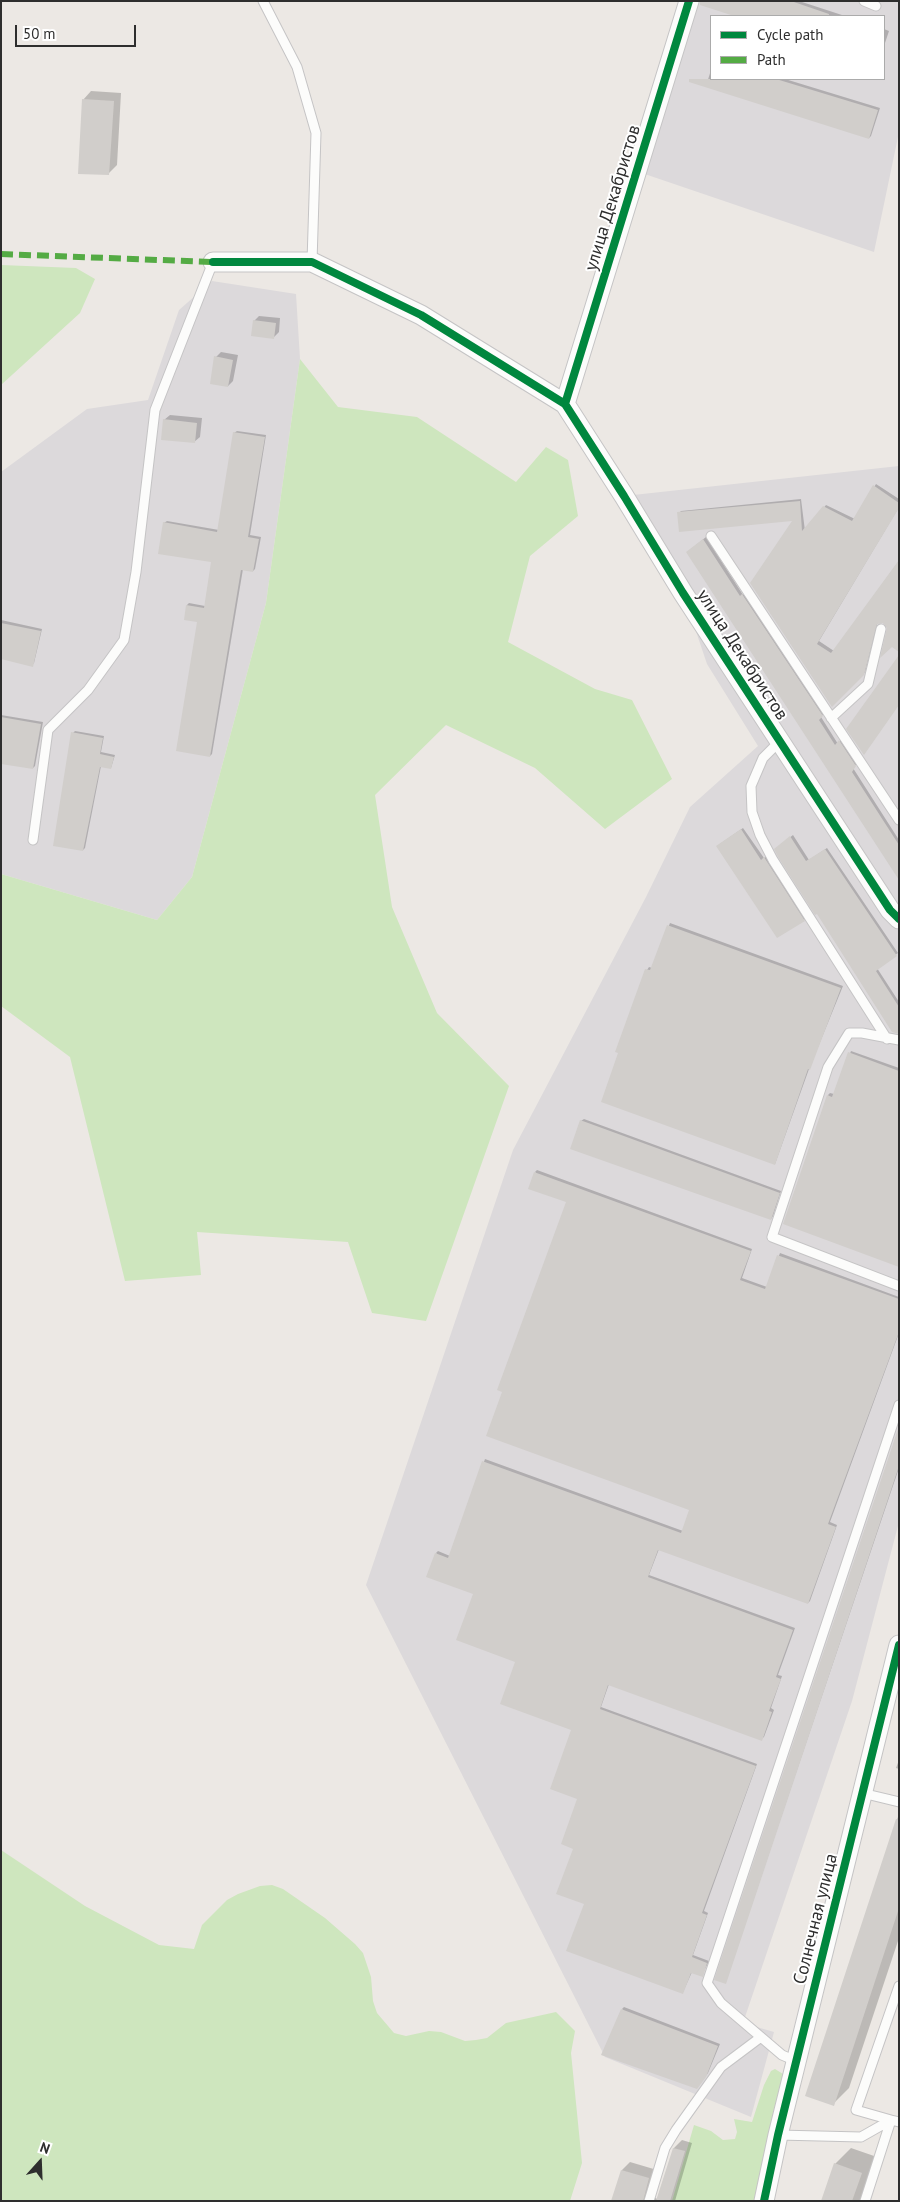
<!DOCTYPE html>
<meta charset="utf-8">
<style>
body{margin:0}
#map{position:relative;width:900px;height:2202px;overflow:hidden;background:#ece8e4;font-family:"PT Sans",sans-serif}
canvas{display:block}
.frame{position:absolute;inset:0;border:2px solid #2e2e2e;pointer-events:none}
.legend{position:absolute;left:710px;top:15px;width:175px;height:65px;box-sizing:border-box;background:#fff;border:1px solid #ababab;margin:0;padding:6px 9px;list-style:none;font-size:15px;color:#2e2e2e}
.legend li{display:flex;align-items:center;gap:10px;height:25px}
.legend b{width:25px;border:1px solid #ababab}
.north{position:absolute;left:15px;top:2137px;width:50px;height:50px;-webkit-text-stroke:4px #fff;paint-order:stroke;rotate:20deg;font-size:14px;font-weight:700;line-height:20px;text-align:center;color:#2e2e2e}
.north::after{content:'';display:block;margin:auto;width:18px;height:22px;background:#2e2e2e;clip-path:polygon(50% 0,100% 100%,50% 72%,0 100%)}
.scale{position:absolute;left:15px;top:25px;width:121px;height:22px;box-sizing:border-box;border:2px solid #2e2e2e;border-top:0;padding-left:6px;font-size:15px;line-height:18px;white-space:nowrap;color:#2e2e2e;-webkit-text-stroke:4px #fff;paint-order:stroke}
</style>
<div id="map">
<canvas width="900" height="2202"></canvas>
<div class="frame"></div>
<ul class="legend">
<li><b style="height:6px;background:#00873e"></b>Cycle path</li>
<li><b style="height:6px;background:#54ab44"></b>Path</li>
</ul>
<div class="north">N</div>
<div class="scale">50 m</div>
</div>
<script>
const context = document.querySelector('canvas').getContext('2d');
context.lineJoin = 'round';
function paint(path, color) { context.fillStyle = color; context.fill(path, 'evenodd'); }
const shape = rows => new Path2D(rows.map(r => 'M' + r).join(''));
function strokePath(path, color, width, dash) { context.strokeStyle = color; context.lineWidth = width; context.lineCap = dash ? 'butt' : 'round'; context.setLineDash(dash || []); context.stroke(path); }
function drawText(font, color, halo, rows, align = 'center') {
  context.font = font + ' "PT Sans",sans-serif'; context.lineWidth = 4; context.setLineDash([]); context.textBaseline = 'middle'; context.strokeStyle = halo; context.fillStyle = color; for (const [text, x, y, turn = 0] of rows) {
    context.save(); context.translate(x, y); context.rotate((+turn || 0) * Math.PI / 180); context.textAlign = isNaN(turn) ? turn : align; if (halo) context.strokeText(text, 0, 0); context.fillText(text, 0, 0); context.restore();
  }
}
const industrial = shape([
 [688,1,899,1,899,132,874,252,630,169],
 [711,16,884,16,884,79,711,79],
 [212,281,296,294,300,359,266,603,192,877,157,920,1,874,1,472,87,409,148,400,179,310],
 [899,466,899,1522,852,1701,743,2023,774,2032,751,2117,605,2057,366,1585,513,1150,646,897,690,807,758,746,707,664,683,593,624,496]
]);
const green = shape([
 [1,265,76,268,95,279,80,313,1,385],
 [300,359,338,407,417,417,516,482,546,447,568,460,578,516,530,556,508,642,595,689,632,700,672,779,605,829,535,768,446,725,375,795,392,907,437,1013,509,1086,426,1321,372,1313,348,1242,197,1232,201,1275,125,1281,70,1057,1,1006,1,874,157,920,192,877,266,603],
 [1,1850,85,1906,159,1945,194,1949,202,1925,227,1900,238,1894,260,1886,272,1885,283,1889,325,1918,355,1944,363,1953,371,1977,373,2001,377,2013,394,2033,406,2036,429,2031,441,2032,465,2041,476,2040,487,2038,506,2023,556,2012,575,2031,571,2053,582,2163,570,2201,1,2201],
 [775,2069,783,2074,785,2078,759,2201,672,2201,694,2125,711,2131,723,2140,735,2139,737,2132,734,2119,752,2122,764,2085,771,2071]
]);
const shadow = shape([
 [715,1,799,1,845,16,738,16,713,8],
 [884,29,889,31,884,46],
 [711,70,711,79,785,79,880,108,871,136,869,138,706,86],
 [91,91,121,93,117,165,109,173,83,100],
 [259,316,280,318,279,332,274,337,254,321],
 [221,352,238,355,233,381,228,386,216,357],
 [170,415,202,418,200,437,194,442,164,420],
 [237,431,266,435,250,535,261,537,255,569,253,571,243,569,212,754,210,756,199,621,185,619,187,605,189,603,205,606,212,561,164,523,167,521,219,530,234,433],
 [876,484,899,499,899,507,819,641,834,651,899,561,888,630,887,624,879,622,877,624,865,672,832,705,751,583,794,520,679,513,681,511,801,499,805,531,826,505,855,519],
 [706,537,743,595,745,593,824,713,821,717,838,744,841,739,857,763,853,768,899,840,899,878,690,550],
 [1,620,42,629,34,663,32,665,1,658],
 [1,715,43,722,35,766,33,768,1,762],
 [75,731,104,736,101,752,115,755,111,768,101,766,85,848,83,850,73,733],
 [743,828,764,858,767,856,806,918,804,920,720,844],
 [793,835,809,860,827,848,898,953,877,968,899,1002,899,1025,778,847],
 [670,923,843,986,809,1069,775,1164,647,970,649,967,652,968],
 [851,1051,899,1068,899,1265,828,1095,830,1093,834,1094],
 [584,1119,781,1191,773,1216,771,1219,581,1121],
 [537,1170,752,1249,742,1278,767,1287,780,1253,899,1297,899,1333,830,1522,837,1525,810,1601,808,1603,659,1549,649,1575,795,1628,778,1675,782,1676,771,1708,774,1710,764,1737,761,1739,609,1684,601,1707,757,1764,704,1911,708,1913,693,1955,709,1961,702,1975,692,1972,683,1992,585,1903,574,1848,579,1798,573,1729,517,1661,474,1594,436,1553,438,1551,450,1556,485,1459,683,1531,691,1509,567,1202,535,1172],
 [899,1430,899,1468,725,1983],
 [899,1760,899,1769,896,1768],
 [898,1817,899,1938,849,2088,833,2104,807,2096],
 [624,2007,720,2044,708,2073,699,2085,622,2009],
 [682,2140,692,2143,675,2201,613,2201,622,2170,630,2162,657,2170,650,2193,657,2199,674,2148],
 [851,2148,877,2157,862,2201,822,2201,835,2164]
]);
const building = shape([
 [700,1,791,1,829,14,829,16,734,16,700,5],
 [689,79,776,79,878,110,869,139,689,82],
 [82,99,114,101,109,175,78,174],
 [253,320,276,323,274,339,251,336],
 [214,356,233,360,228,387,210,384],
 [163,419,197,423,195,443,161,440],
 [233,432,265,437,248,537,259,539,253,572,241,570,210,757,176,751,197,622,184,620,186,605,204,608,211,562,158,554,163,522,217,532],
 [873,485,899,503,899,508,817,644,831,653,899,560,899,652,892,647,880,658,887,628,883,623,877,624,864,675,832,707,750,583,792,521,679,532,677,512,800,501,802,531,823,506,852,521],
 [703,539,740,596,742,594,823,716,819,720,835,745,839,740,856,766,852,772,899,845,899,880,686,552],
 [1,623,41,631,33,667,1,659],
 [899,655,899,705,864,755,846,729],
 [1,717,41,724,33,769,1,764],
 [71,732,103,738,100,754,114,757,111,769,100,767,83,851,53,846],
 [741,829,761,860,764,857,805,921,777,938,716,846],
 [790,836,806,861,825,849,897,956,876,971,899,1007,899,1034,892,1032,817,914,815,915,778,857,774,849],
 [667,925,841,988,810,1070,808,1069,775,1165,601,1102,618,1053,615,1052,645,969,650,970],
 [848,1052,899,1071,899,1267,783,1224,827,1095,832,1097],
 [580,1120,780,1193,771,1220,570,1149],
 [534,1172,751,1251,740,1280,765,1289,777,1255,899,1299,899,1332,828,1524,836,1527,808,1604,658,1550,648,1577,793,1630,776,1677,781,1679,769,1711,772,1712,762,1741,608,1685,600,1709,756,1766,702,1913,707,1915,692,1957,707,1963,703,1977,691,1973,683,1994,566,1951,584,1904,556,1894,573,1849,561,1844,577,1799,550,1789,571,1730,500,1704,515,1662,456,1640,473,1594,426,1577,435,1553,448,1558,482,1461,681,1533,689,1510,486,1436,502,1392,497,1390,566,1202,528,1189],
 [899,1426,899,1466,726,1984,714,1980],
 [896,1819,899,1820,899,1908,834,2106,805,2096],
 [621,2009,718,2046,706,2077,697,2089,601,2055],
 [673,2148,685,2151,670,2201,656,2201],
 [834,2163,862,2173,852,2201,821,2201],
 [621,2170,649,2178,643,2201,611,2201]
]);
const service = shape([
 [263,1,297,67,316,133,312,262],
 [864,1,876,6],
 [711,536,899,820],
 [831,718,868,684,881,629],
 [780,741,763,758,751,786,752,812,760,835,773,860,887,1039],
 [33,840,48,730,88,690,124,640,136,572,155,410,213,262],
 [899,1040,862,1033,849,1033,828,1067,772,1237,899,1286],
 [862,1793,899,1802],
 [796,2061,782,2055,721,2003,707,1983,899,1405],
 [778,2135,861,2137,891,2120,899,2122],
 [649,2201,665,2148,676,2130,721,2067,761,2037],
 [865,2201,891,2120,856,2110,899,1986]
]);
const minor = shape([
 [213,262,312,262,421,315,565,404,624,496,683,593,890,910,899,919],
 [565,404,689,1],
 [764,2201,778,2135,899,1645]
]);
const quiet = shape([
 [1,254,213,262]
]);
const cycleway = shape([
 [213,262,312,262,421,315,565,404,624,496,683,593,890,910,899,919],
 [565,404,689,1],
 [764,2201,778,2135,899,1645]
]);
const streetNames = [
 ["улица Декабристов",613,198,-73],
 ["улица Декабристов",742,655,57],
 ["Солнечная улица",816,1919,-76]
];
paint(industrial, '#dcd9db');
paint(green, '#cee6be');
paint(shadow, '#0003');
paint(building, '#d1cecb');
strokePath(service, '#c5c4c5', 11);
strokePath(minor, '#c5c4c5', 21);
strokePath(service, '#fcfcfb', 9);
strokePath(minor, '#fcfcfb', 19);
strokePath(quiet, '#54ab44', 6, [12, 6]);
strokePath(cycleway, '#00873e', 8);
drawText('18px', '#2e2e2e', '#fff', streetNames);
</script>
